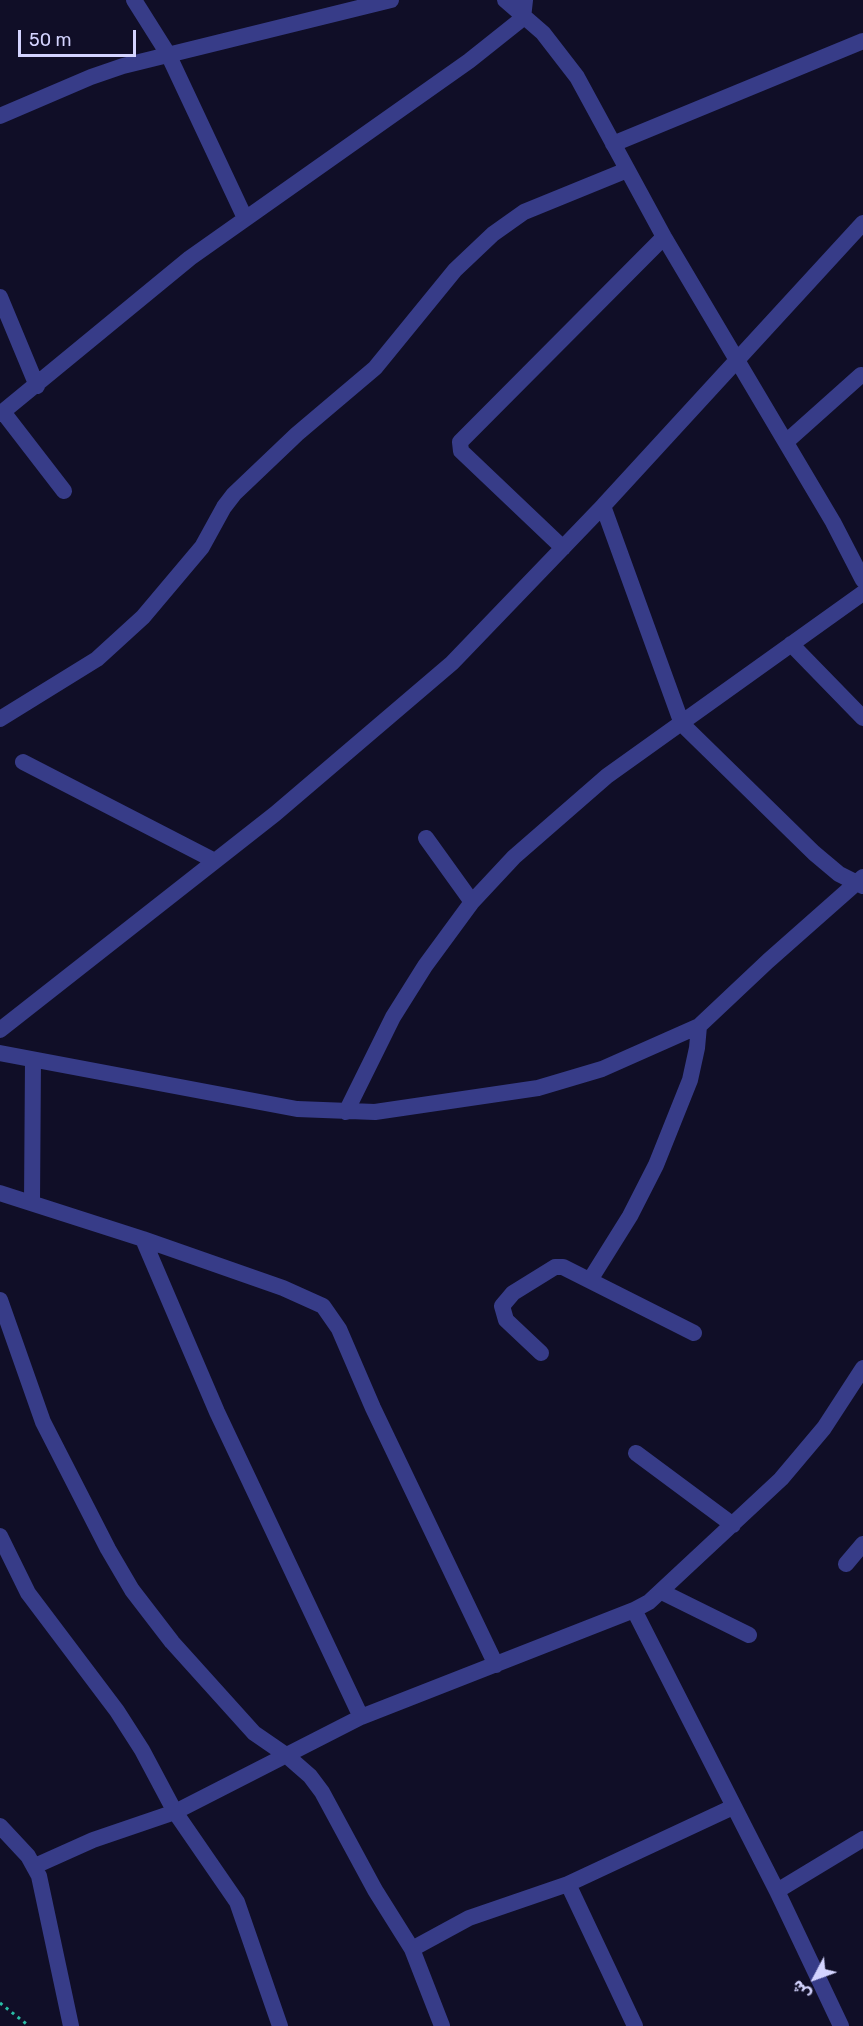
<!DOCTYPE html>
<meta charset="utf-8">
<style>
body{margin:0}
#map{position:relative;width:863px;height:2026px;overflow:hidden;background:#100e27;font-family:Rubik,"Noto Sans Arabic",sans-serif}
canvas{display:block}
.north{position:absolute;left:785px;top:1948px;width:60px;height:60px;-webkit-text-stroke:4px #100e27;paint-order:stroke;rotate:229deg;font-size:16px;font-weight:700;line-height:24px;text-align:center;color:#d4d4ff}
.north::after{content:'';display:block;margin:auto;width:21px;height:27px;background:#d4d4ff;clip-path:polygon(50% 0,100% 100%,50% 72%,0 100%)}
.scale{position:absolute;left:18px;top:30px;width:118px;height:27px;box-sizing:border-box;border:3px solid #d4d4ff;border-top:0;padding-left:8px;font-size:18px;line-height:21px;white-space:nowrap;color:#d4d4ff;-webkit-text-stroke:4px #100e27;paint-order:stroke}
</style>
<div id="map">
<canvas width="863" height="2026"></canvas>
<div class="north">ش</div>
<div class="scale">50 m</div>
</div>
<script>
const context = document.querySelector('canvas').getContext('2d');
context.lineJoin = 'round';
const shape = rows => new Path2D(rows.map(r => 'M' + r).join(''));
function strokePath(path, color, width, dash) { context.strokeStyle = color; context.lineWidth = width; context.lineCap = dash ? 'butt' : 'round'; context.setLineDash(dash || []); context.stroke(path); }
const path = shape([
 [0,2003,29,2026]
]);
const street = shape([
 [134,0,168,54,245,218],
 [505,0,543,33,577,77,664,237,833,522,863,580],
 [0,116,91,77,123,66,391,0],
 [613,144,863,41],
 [0,297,37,386],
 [3,412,64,491],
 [0,414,190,258,469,61,523,18,525,0],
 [786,442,861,375],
 [603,506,682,724,814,853,839,874,863,886],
 [563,548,461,451,460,442,664,237],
 [791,644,863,718],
 [0,719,97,659,143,617,202,547,224,507,234,494,297,434,375,368,455,270,493,234,524,212,627,170],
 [23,762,215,861],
 [426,838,472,902],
 [0,1030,275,814,452,663,603,506,863,223],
 [0,1053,297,1109,375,1112,538,1088,602,1069,699,1026,768,961,863,877],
 [346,1112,393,1017,425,966,472,902,514,857,607,776,863,593],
 [0,1193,143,1239,283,1288,323,1306,339,1329,373,1408,496,1665],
 [32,1202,33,1060],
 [143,1239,217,1412,361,1717],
 [590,1280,630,1216,656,1165,690,1080,697,1048,699,1026],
 [0,1300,43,1422,108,1549,132,1590,172,1642,254,1733,286,1755,310,1776,322,1792,375,1890,412,1949],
 [541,1353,506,1320,502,1306,513,1293,555,1267,563,1267,694,1333],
 [636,1453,733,1525],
 [0,1536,28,1593,117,1711,142,1750,175,1812,237,1902,280,2026],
 [846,1564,863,1544],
 [662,1592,749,1635],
 [634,1610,777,1891,841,2026],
 [0,1826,28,1856,39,1876,71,2026],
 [35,1866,93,1840,175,1812,361,1717,634,1610,649,1602,781,1479,824,1428,863,1368],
 [568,1884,635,2026],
 [777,1891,863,1839],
 [442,2026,412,1949,469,1918,568,1884,733,1807]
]);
strokePath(path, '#29bea6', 3, [3, 4.5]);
strokePath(street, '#373c88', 16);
</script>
